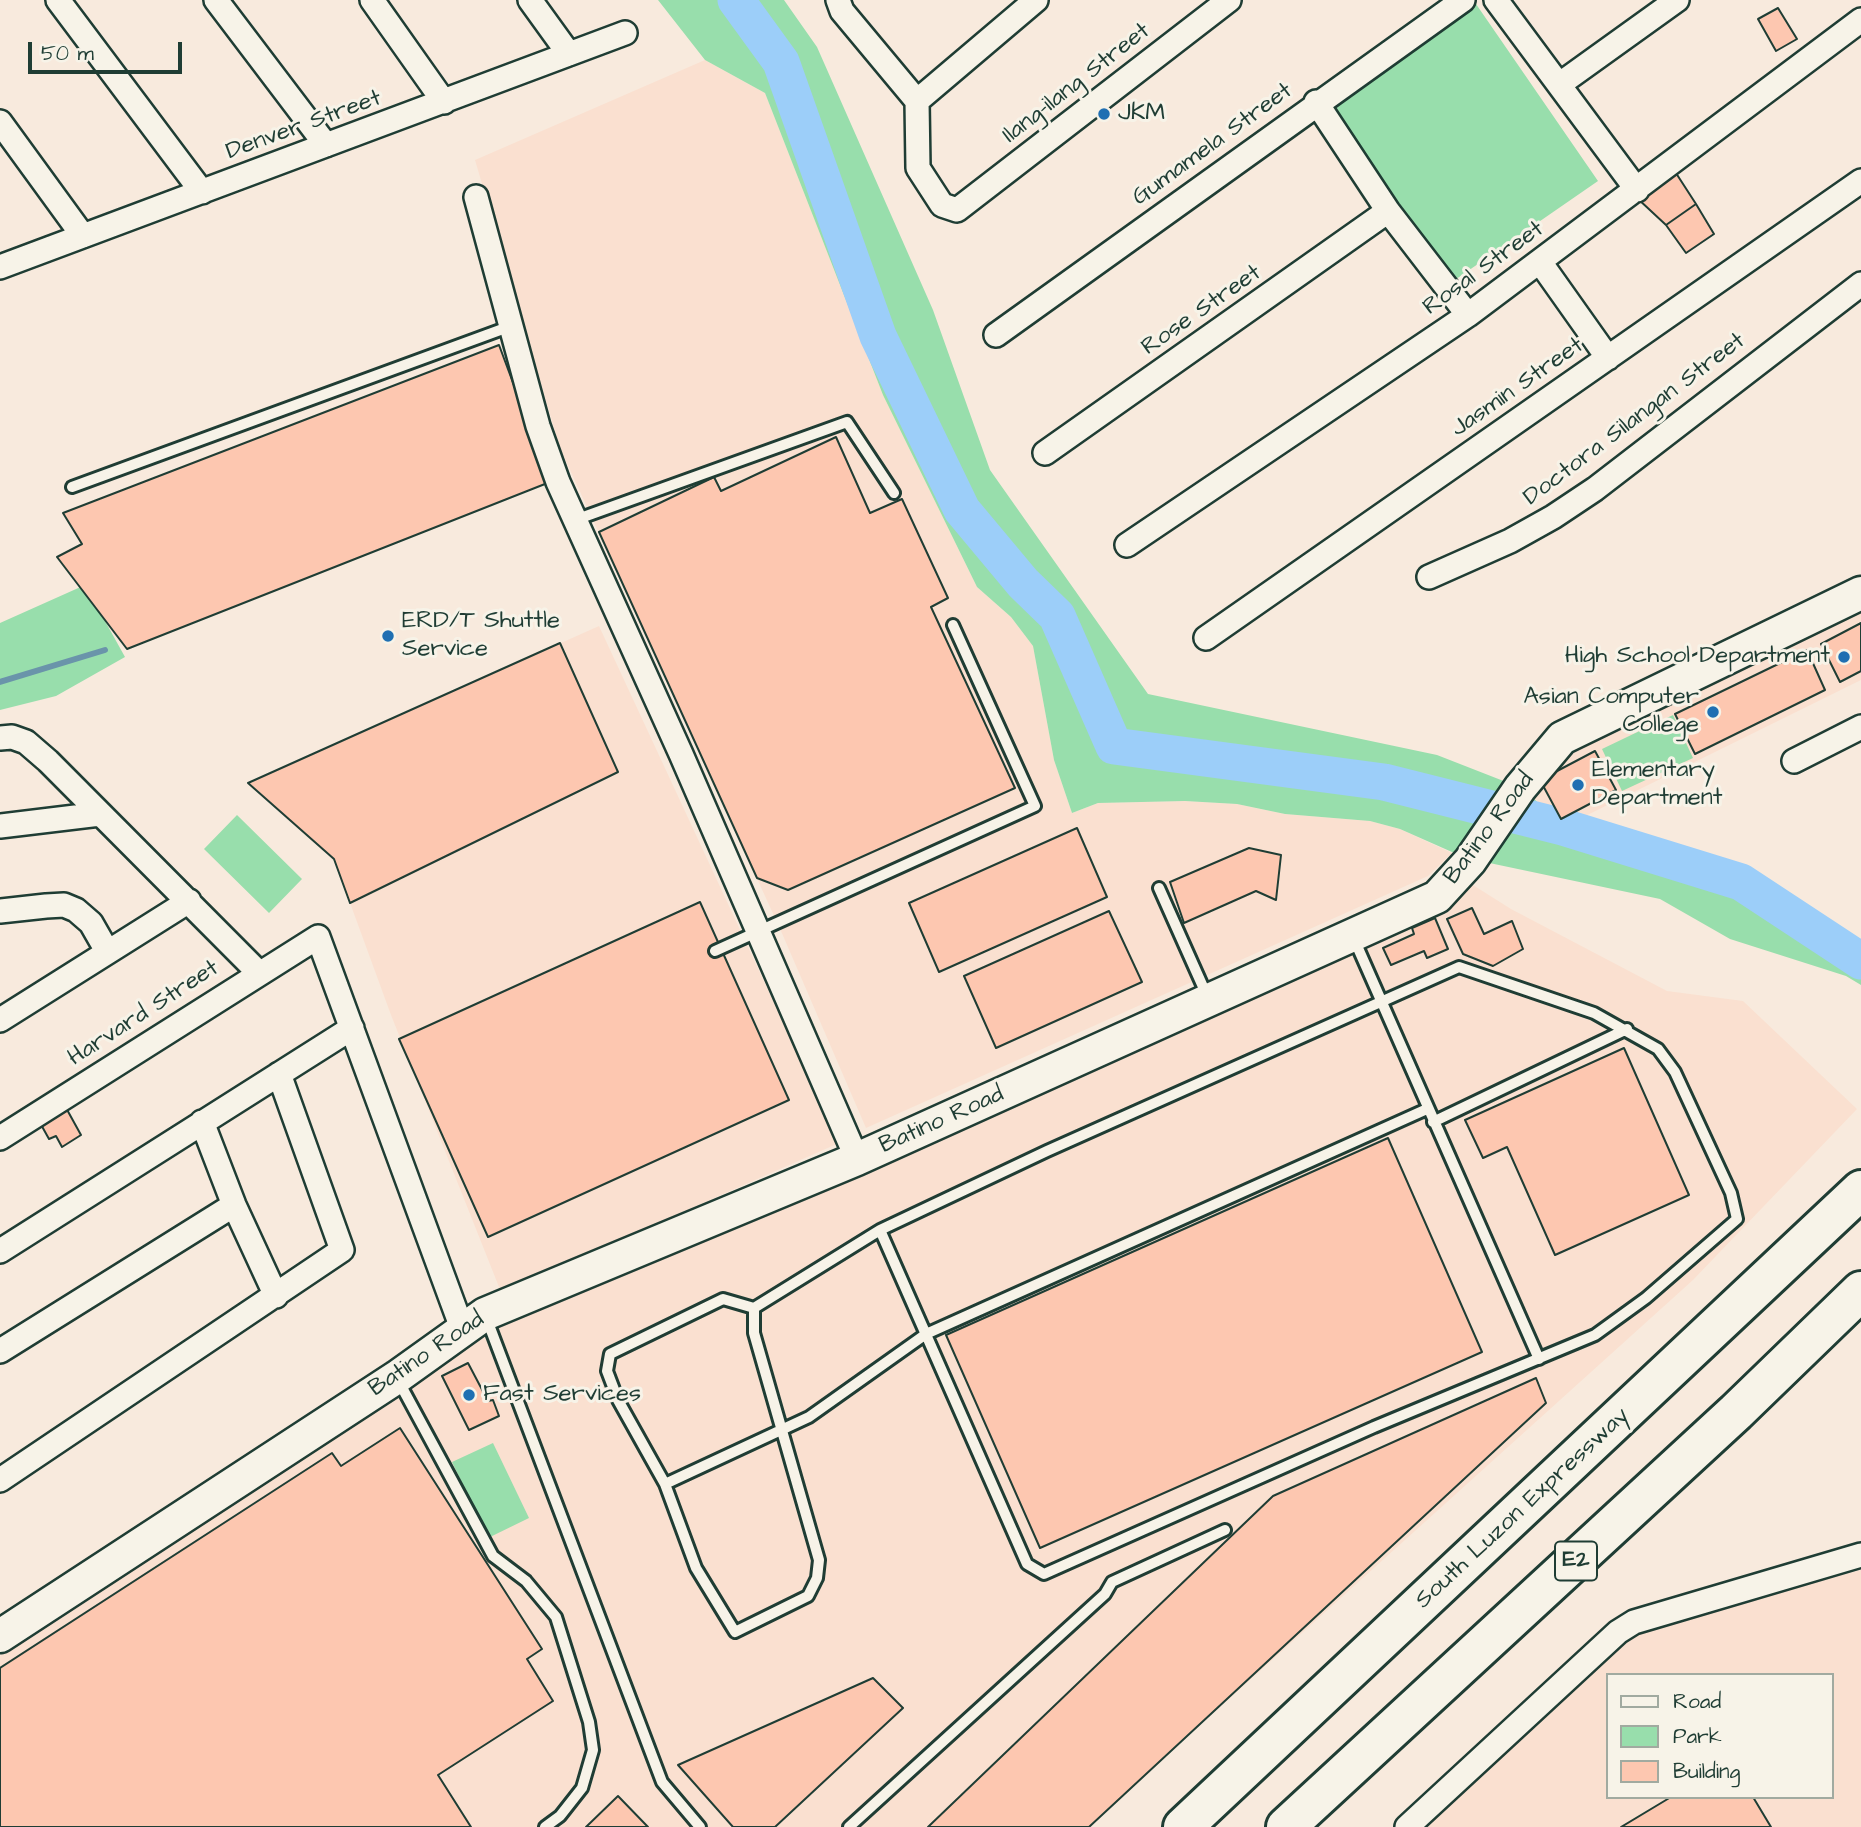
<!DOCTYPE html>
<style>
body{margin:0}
#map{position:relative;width:1861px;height:1827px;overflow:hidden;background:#f8eadd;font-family:"Architects Daughter",sans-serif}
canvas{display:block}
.legend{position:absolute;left:1606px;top:1673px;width:228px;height:126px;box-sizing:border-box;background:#f7f3e8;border:2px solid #a1aaa0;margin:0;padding:9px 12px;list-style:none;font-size:21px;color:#1f3d34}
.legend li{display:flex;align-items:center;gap:14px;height:35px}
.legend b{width:35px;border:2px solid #a1aaa0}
.scale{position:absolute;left:28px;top:42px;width:154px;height:32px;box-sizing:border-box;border:4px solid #1f3d34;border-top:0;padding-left:9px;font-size:21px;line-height:24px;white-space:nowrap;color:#1f3d34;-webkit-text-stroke:5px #f7f3e8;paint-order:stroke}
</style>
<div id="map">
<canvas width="1861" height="1827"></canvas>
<ul class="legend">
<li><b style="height:9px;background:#f7f3e8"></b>Road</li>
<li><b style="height:19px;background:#98deac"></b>Park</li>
<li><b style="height:19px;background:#fdc7b0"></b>Building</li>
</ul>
<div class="scale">50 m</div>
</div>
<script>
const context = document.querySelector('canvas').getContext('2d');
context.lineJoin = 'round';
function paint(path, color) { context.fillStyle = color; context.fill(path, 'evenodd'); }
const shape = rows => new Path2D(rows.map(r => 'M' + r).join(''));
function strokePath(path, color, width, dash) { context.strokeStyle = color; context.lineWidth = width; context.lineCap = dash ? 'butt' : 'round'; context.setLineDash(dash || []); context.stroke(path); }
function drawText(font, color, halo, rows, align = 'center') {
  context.font = font + ' "Architects Daughter",sans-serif'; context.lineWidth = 6; context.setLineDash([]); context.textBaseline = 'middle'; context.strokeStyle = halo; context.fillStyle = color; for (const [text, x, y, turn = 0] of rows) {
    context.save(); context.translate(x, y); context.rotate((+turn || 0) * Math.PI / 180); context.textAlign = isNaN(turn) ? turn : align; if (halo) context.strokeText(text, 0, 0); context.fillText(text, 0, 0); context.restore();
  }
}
const built = shape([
 [705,60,765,93,883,395,977,587,1011,617,1033,646,1054,760,1072,813,1098,803,1185,801,1237,804,1285,814,1370,821,1400,829,1452,853,1428,876,866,1128,781,931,560,448,475,160],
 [1861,601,1861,680,1563,827,1525,789,1564,745],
 [599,626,839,1143,501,1292,391,1015,334,859,248,783],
 [1465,880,1511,909,1667,991,1743,1001,1857,1109,1693,1280,1087,1827,0,1827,0,1656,507,1320],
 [1861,1570,1861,1827,1420,1827,1629,1632],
 [1607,1675,1831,1675,1831,1797,1607,1797]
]);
const green = shape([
 [658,0,784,0,817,47,933,310,990,470,1148,694,1437,755,1524,789,1563,827,1741,882,1861,960,1861,985,1846,976,1730,939,1660,899,1480,861,1452,852,1400,829,1370,821,1285,814,1237,804,1185,801,1098,803,1072,813,1054,760,1033,646,1011,617,977,587,883,395,765,93,705,60],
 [1476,4,1598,181,1449,284,1327,107],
 [85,585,125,657,56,696,0,710,0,623],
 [1673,715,1693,758,1622,791,1602,749],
 [237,815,302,879,269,913,204,849],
 [493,1443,529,1518,488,1538,452,1462]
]);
const stream = shape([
 [0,682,105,650]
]);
const river = shape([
 [736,0,781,62,878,336,962,510,1023,583,1057,616,1114,746,1384,782,1563,827,1741,882,1861,961]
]);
const building = shape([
 [1778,8,1797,39,1776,51,1758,19,1778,8],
 [1674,170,1696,204,1666,225,1637,198,1674,170],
 [1696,204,1714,234,1686,253,1666,225,1696,204],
 [499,345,550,482,127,649,57,557,82,544,63,513,499,345],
 [836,437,870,513,902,499,948,598,931,607,1015,788,788,890,757,878,599,532,714,477,721,491,836,437],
 [1861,623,1861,671,1840,682,1821,644,1861,623],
 [560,643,618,772,350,903,334,859,248,783,560,643],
 [1807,650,1825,690,1695,754,1675,714,1807,650],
 [1595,751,1616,790,1561,819,1540,780,1595,751],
 [1077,828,1107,897,939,972,909,903,1077,828],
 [1249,848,1281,855,1276,900,1256,891,1184,923,1170,882,1249,848],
 [700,902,789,1100,488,1237,399,1039,700,902],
 [1472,908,1484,934,1512,921,1523,949,1493,966,1463,954,1447,919,1472,908],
 [1109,911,1142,982,996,1048,964,976,1109,911],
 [1435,918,1448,949,1427,958,1424,951,1391,965,1383,948,1414,934,1412,928,1435,918],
 [1624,1048,1689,1195,1555,1255,1507,1147,1483,1158,1465,1120,1624,1048],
 [65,1106,81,1135,62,1147,56,1136,49,1139,39,1121,65,1106],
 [1388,1138,1482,1352,1040,1548,946,1335,1388,1138],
 [468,1363,488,1401,493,1400,499,1416,469,1430,442,1376,468,1363],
 [1536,1378,1546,1403,1089,1827,928,1827,1273,1496,1536,1378],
 [400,1428,542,1649,527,1659,553,1701,438,1775,471,1827,0,1827,0,1668,332,1453,341,1466,400,1428],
 [873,1678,903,1708,775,1827,733,1827,678,1765,873,1678],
 [618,1796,648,1827,586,1827,618,1796],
 [1671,1797,1753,1797,1771,1827,1621,1827,1671,1797]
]);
const service = shape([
 [72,487,511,326],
 [575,520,847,422,894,493],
 [1159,888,1208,998],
 [1354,939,1539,1359],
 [715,951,1035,806,953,625],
 [1433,1122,1627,1029],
 [754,1308,754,1333,819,1560,817,1578,808,1596,735,1632,696,1568,665,1484,618,1400,607,1371,610,1354,723,1299,754,1308,880,1230,1047,1151,1459,967,1594,1013,1658,1049,1675,1072,1731,1193,1737,1219,1646,1298,1595,1335,1374,1427,1044,1574,1027,1564,880,1230],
 [486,1317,662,1782,700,1827],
 [398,1380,493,1556,526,1581,556,1617,589,1722,593,1750,582,1788,560,1816,545,1827],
 [665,1484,809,1417,926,1334,1427,1109],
 [849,1827,1105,1594,1112,1582,1225,1530]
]);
const minor = shape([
 [58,0,202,192],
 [216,0,326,145],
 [372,0,444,102],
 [530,0,569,54],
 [838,0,842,11,917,101],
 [1496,0,1637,190],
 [1560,84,1677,0],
 [917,101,918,168,942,205,957,210,1229,0],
 [917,101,1036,0],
 [1316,102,1388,211,1468,315],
 [0,122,83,236],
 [476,197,538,426,558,482,681,754,857,1159],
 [1540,262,1608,358],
 [0,267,625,33],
 [996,335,1463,0],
 [1045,453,1388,211],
 [1127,545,1468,315,1861,20],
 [1429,577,1510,541,1553,517,1595,489,1861,284],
 [1206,638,1861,181],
 [0,738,12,737,26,742,48,761,258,972],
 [1794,761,1861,727],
 [0,826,100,814],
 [0,911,46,906,64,905,76,910,91,923,107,951],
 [0,1020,189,901],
 [202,1122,234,1205,276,1296],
 [0,1138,318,937,463,1331],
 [0,1251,352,1028],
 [0,1351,234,1205],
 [0,1480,342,1250,279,1074],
 [1407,1827,1618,1632,1634,1622,1861,1555]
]);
const secondary = shape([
 [0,1636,397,1377,485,1314,857,1159,1437,897,1470,861,1520,788,1562,738,1861,593]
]);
const motorway = shape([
 [1183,1827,1861,1190],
 [1286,1827,1736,1412,1861,1291]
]);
const markers = [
 [1104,114,7,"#1f6fb2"],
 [388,636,7,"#1f6fb2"],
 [1844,657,7,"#1f6fb2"],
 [1713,712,7,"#1f6fb2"],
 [1578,785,7,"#1f6fb2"],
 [469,1395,7,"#1f6fb2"]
];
const shields = [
 [1576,1561,42]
];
const shieldNames = [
 ["E2",1576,1561]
];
const streetNames = [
 ["Ilang-ilang Street",1077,84,-38],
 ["Denver Street",304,126,-20],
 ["Gumamela Street",1213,145,-36],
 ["Rosal Street",1484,269,-36],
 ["Rose Street",1202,311,-35],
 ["Jasmin Street",1518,388,-35],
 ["Doctora Silangan Street",1635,420,-37],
 ["Batino Road",1490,829,-53],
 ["Harvard Street",144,1014,-33],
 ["Batino Road",942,1121,-24],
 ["Batino Road",427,1355,-34],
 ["South Luzon Expressway",1523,1509,-43]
];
const poiNames = [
 ["JKM",1118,114],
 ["ERD/T Shuttle",402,622],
 ["Service",402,650],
 ["High School Department",1830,657,"right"],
 ["Asian Computer",1699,698,"right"],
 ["College",1699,726,"right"],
 ["Elementary",1592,771],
 ["Department",1592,799],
 ["Fast Services",483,1395]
];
paint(built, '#fae0d0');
paint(green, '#98deac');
strokePath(stream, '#6a94aa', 6);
strokePath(river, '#9ccef9', 37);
paint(building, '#fdc7b0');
strokePath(building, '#1f3d34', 2);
strokePath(service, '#1f3d34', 16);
strokePath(minor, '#1f3d34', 28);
strokePath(secondary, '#1f3d34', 37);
strokePath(motorway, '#1f3d34', 44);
strokePath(service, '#f7f3e8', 10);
strokePath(minor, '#f7f3e8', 23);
strokePath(secondary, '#f7f3e8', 32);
strokePath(motorway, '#f7f3e8', 38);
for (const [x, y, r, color] of markers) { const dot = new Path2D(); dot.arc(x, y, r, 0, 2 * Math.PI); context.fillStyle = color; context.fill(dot); strokePath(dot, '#f7f3e8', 2.5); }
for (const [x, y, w] of shields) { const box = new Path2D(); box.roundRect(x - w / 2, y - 19.5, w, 39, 5); context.fillStyle = '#f7f3e8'; context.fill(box); strokePath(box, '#1f3d34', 2); }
drawText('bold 23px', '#1f3d34', null, shieldNames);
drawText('24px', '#1f3d34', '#f7f3e8', streetNames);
drawText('24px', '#1f3d34', '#f7f3e8', poiNames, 'left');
</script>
